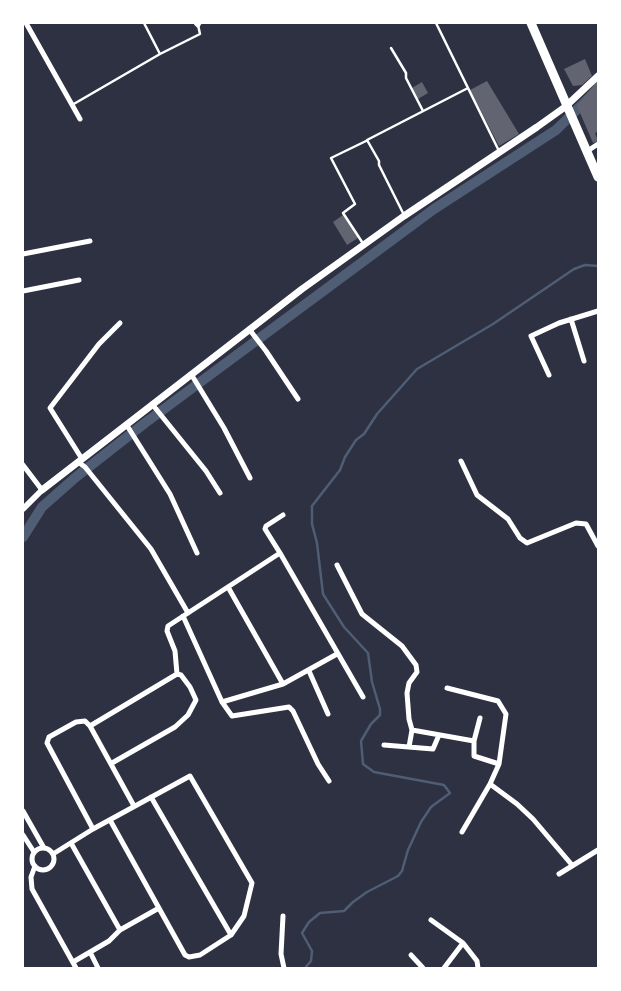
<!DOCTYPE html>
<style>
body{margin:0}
#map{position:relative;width:621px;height:991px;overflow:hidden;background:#2d3142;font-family:"IBM Plex Serif",serif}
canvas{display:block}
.frame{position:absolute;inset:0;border:24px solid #fff;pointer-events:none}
</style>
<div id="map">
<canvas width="621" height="991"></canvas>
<div class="frame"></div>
</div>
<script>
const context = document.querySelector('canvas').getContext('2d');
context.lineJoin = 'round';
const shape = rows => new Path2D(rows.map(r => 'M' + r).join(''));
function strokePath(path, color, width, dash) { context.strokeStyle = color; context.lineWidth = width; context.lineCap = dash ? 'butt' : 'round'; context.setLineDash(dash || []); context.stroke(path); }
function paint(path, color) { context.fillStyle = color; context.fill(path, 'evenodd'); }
const stream = shape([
 [305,968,311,961,312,951,302,933,309,922,320,913,344,911,353,902,367,892,398,876,402,871,408,850,421,822,431,807,450,793,444,785,374,772,363,764,361,741,371,724,380,715,380,709,372,682,368,653,344,627,323,594,317,543,312,524,312,506,340,470,345,457,356,440,364,434,377,414,417,369,493,324,574,269,585,265,598,266]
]);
const canal = shape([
 [23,537,42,507,76,477,145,423,434,209,556,130,598,89]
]);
const building = shape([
 [585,59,592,76,582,85,573,86,564,69],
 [598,80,598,132,595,133,598,141,593,143,577,106],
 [487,81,519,134,499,146,470,90],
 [422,82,428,93,418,99,412,88],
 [343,215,358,238,347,245,333,222]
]);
const service = shape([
 [436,23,499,151],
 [391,48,406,73,406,78,423,111],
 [160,54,200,34,198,25,201,23],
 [72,105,160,54,144,23],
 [403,213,379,165,379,161,367,140,468,88],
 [364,245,343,213,355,204,331,158,366,141]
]);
const minor = shape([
 [26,23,80,119],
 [196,23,198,25],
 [586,152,598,144],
 [23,254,90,241],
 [23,291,79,280],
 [571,319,584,361],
 [249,329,266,351,298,399],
 [191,374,224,428,250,478],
 [549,375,531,336,559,323,598,311],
 [152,404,206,471,220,493],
 [126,424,170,494,197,553],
 [82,459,50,408,99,344,120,323],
 [461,461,477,495,508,519,520,538,527,543,576,523,586,524,598,546],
 [78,462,85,467,151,549,188,613],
 [23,465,42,490],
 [280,553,265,529,266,526,283,515],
 [337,565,362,614,402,646,416,665,417,672,409,683,407,693,409,719,412,730,409,747],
 [228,587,283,684],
 [183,616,222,702,232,716,289,707,293,711,318,764,329,781],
 [309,671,328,714],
 [177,674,175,651,167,631,168,626,280,553,363,697],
 [447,688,498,701,506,714,499,764],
 [222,702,283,684,337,654],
 [480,718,474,741,474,756,499,764,490,784,517,804,533,819,572,865],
 [90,726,177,674,181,675,190,687,196,700,188,715,175,727,112,763],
 [412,730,474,741],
 [384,745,433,749,439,735],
 [151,797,231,935],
 [23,811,44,848],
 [93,829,47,743,49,737,76,722,85,721,90,726,134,806],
 [462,832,490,784],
 [23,835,34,852],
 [71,843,120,930,109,941,73,962],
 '32 859a11 11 0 1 1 22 0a11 11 0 1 1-22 0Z',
 [53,854,93,829,190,776,252,883,244,916,231,935,200,955,189,957,185,955,110,820],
 [35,866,31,877,32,889,76,968],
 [559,874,598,850],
 [283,916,281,954,284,968],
 [431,920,463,943,477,961,478,968],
 [120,930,159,908],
 [90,952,98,968],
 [411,955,423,968],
 [444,968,463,943]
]);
const tertiary = shape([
 [23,509,42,490]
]);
const secondary = shape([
 [42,490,302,289,404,216,537,127,565,107,598,76]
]);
const trunk = shape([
 [531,23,598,177]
]);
strokePath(stream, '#4f5d75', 2.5);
strokePath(canal, '#4f5d75', 10);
paint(building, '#626471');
strokePath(service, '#fff', 2.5);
strokePath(minor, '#fff', 5);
strokePath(tertiary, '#fff', 6);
strokePath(secondary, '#fff', 7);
strokePath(trunk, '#fff', 9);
</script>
